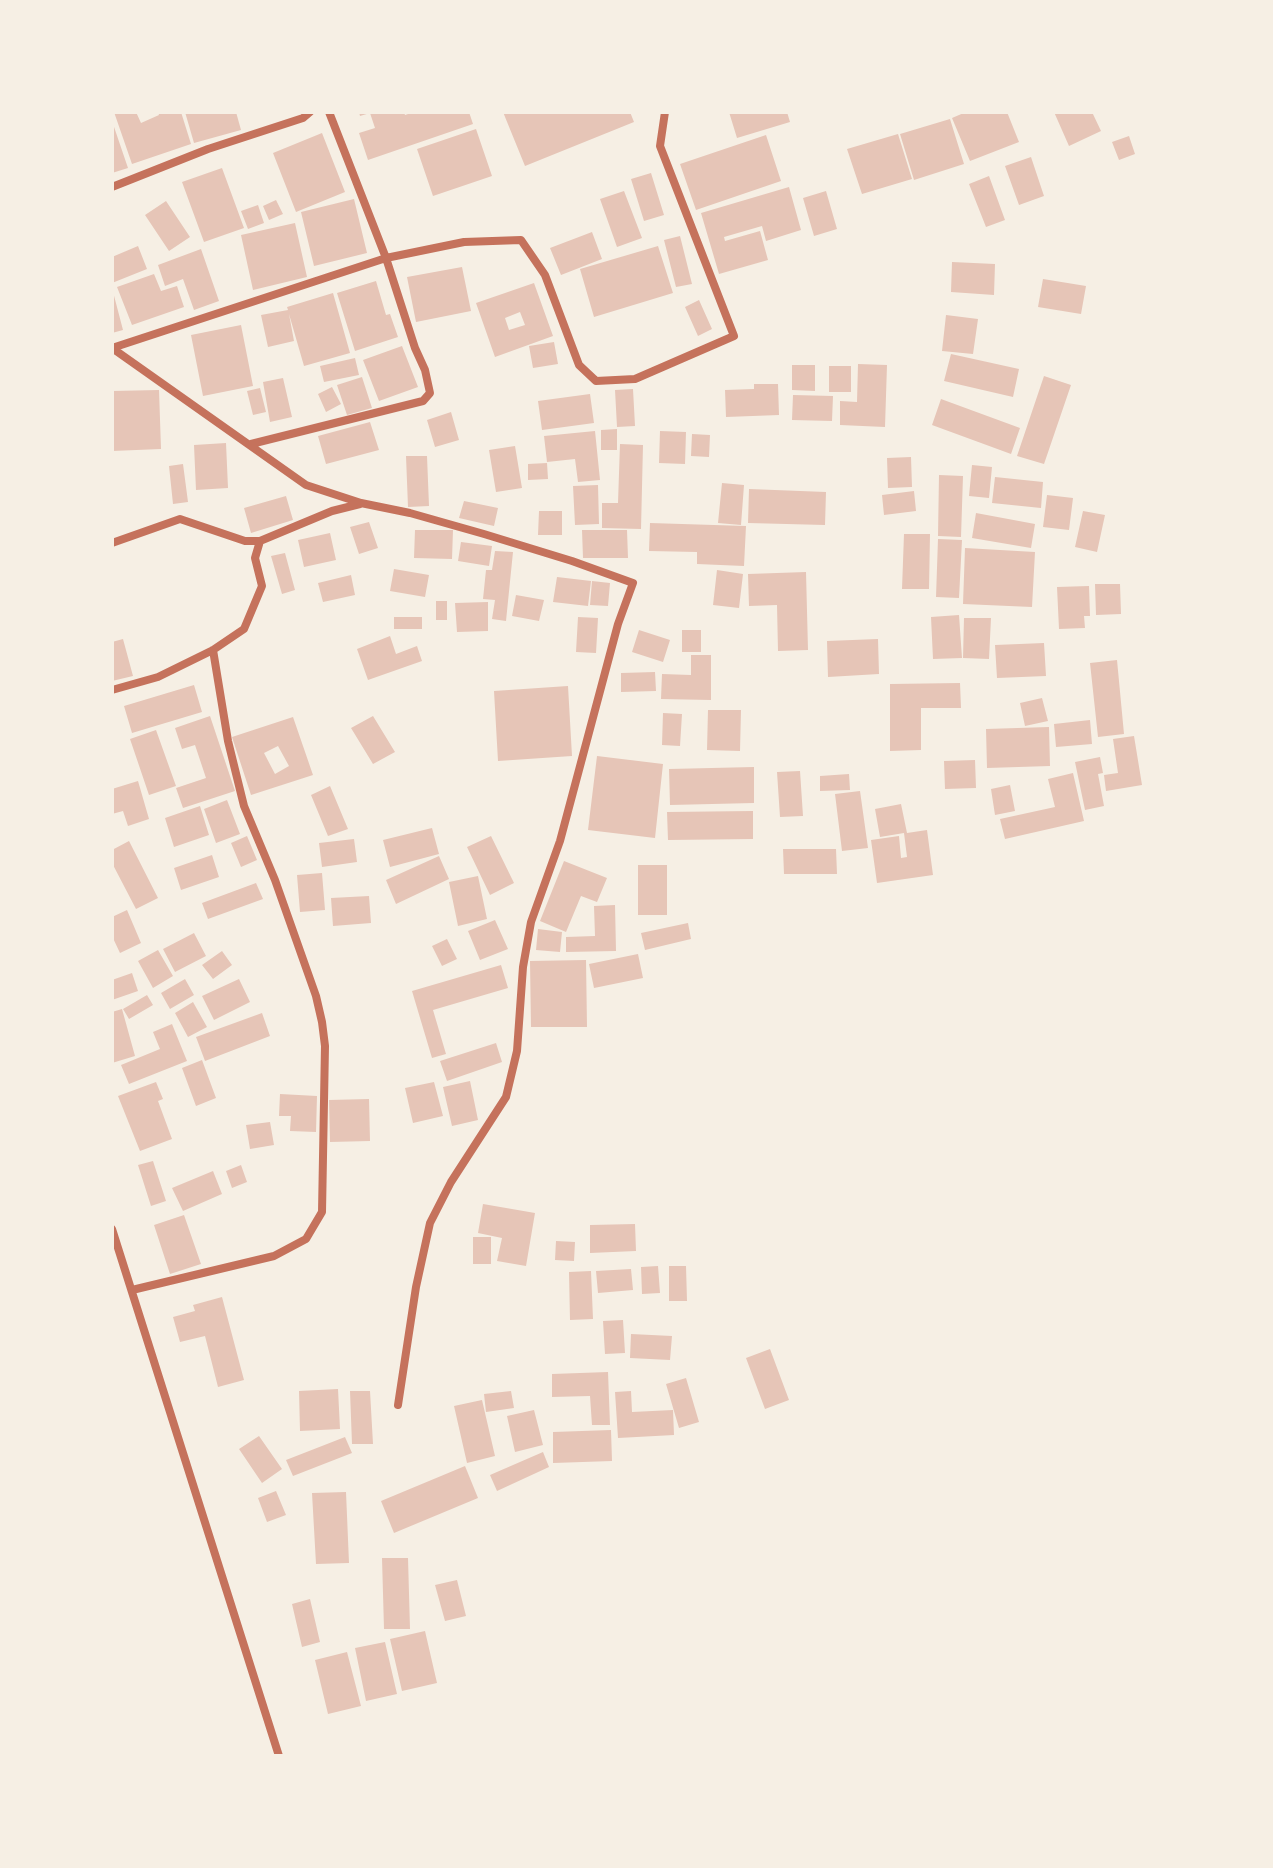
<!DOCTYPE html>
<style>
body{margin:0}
#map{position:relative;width:1273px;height:1868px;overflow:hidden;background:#f6efe4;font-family:"Archivo Narrow",sans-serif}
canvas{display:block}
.frame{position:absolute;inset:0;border:114px solid #f6efe4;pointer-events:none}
</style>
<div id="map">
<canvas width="1273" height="1868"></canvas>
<div class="frame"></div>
</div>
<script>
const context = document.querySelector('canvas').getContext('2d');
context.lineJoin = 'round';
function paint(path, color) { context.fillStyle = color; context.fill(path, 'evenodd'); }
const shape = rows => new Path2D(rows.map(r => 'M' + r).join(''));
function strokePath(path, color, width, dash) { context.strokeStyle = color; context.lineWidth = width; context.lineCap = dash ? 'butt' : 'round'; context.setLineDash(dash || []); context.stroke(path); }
const building = shape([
 [114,112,136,112,141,123,159,115,158,112,181,112,191,144,132,164],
 [185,112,236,112,241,130,194,143],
 [359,112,404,112,405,115,414,112,469,112,473,124,368,160,359,133,375,128,370,113,360,116],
 [503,112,630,112,634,122,525,166],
 [729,112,787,112,790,122,737,138],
 [966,112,1007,112,1019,142,970,161,952,118],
 [1054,112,1092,112,1101,131,1069,146],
 [950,119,964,164,914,180,900,134],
 [112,121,128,168,112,173],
 [476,129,492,176,433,196,417,149],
 [322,133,345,192,296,212,273,153],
 [898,134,912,179,862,194,847,149],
 [766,135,781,181,696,210,680,164],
 [1129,136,1135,154,1119,160,1112,142],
 [1031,157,1044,196,1019,205,1005,166],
 [222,168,244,228,204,242,182,182],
 [651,173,664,215,644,221,631,179],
 [989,176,1005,220,986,227,969,184],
 [789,187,801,230,766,241,762,226,724,237,725,241,760,231,768,260,719,274,701,213],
 [624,191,642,238,617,247,600,199],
 [826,191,837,229,814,236,803,198],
 [354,199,367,253,314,266,301,212],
 [276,200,283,214,269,220,263,206],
 [166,201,190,237,169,251,145,215],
 [258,205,264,223,248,229,241,211],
 [295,223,307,277,253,290,241,235],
 [592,232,602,259,561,275,550,248],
 [680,236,692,284,676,287,664,240],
 [138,246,147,269,112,283,112,257],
 [658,246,673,293,594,317,580,269],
 [201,249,219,301,194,310,183,279,165,286,158,265],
 [952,262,995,264,994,295,951,292],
 [462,267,471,311,416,322,407,277],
 [154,274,161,291,177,286,184,307,132,325,117,287],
 [1043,279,1086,286,1081,314,1038,307],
 [376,281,386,315,390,314,398,337,355,351,337,293],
 [534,283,553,336,495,357,476,303],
 [520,312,525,325,509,330,505,318],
 [112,288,123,330,112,333],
 [333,293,350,353,304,366,289,314,294,341,268,347,261,315,288,310,287,307],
 [699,300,712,329,698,336,685,307],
 [946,315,978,319,973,354,942,351],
 [241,325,253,386,203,396,191,335],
 [554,342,558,364,533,368,529,346],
 [402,346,418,387,379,401,363,360],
 [951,354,1019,369,1013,397,944,381],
 [355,358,359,375,324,382,320,366],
 [858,364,887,365,885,427,840,425,840,401,857,402],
 [792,365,815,365,815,391,792,390],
 [829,366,851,366,851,392,829,392],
 [1044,376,1071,385,1044,464,1017,456],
 [362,377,372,408,347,415,337,385],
 [283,378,292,417,270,422,263,382],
 [754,384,778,384,779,415,726,417,725,390,754,389],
 [332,387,341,404,326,412,318,394],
 [260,388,266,412,253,415,247,391],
 [633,389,635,426,617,427,615,390],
 [159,390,161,449,112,451,112,391],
 [590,394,594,423,542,430,538,401],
 [793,395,833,396,832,421,792,420],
 [941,399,1020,428,1011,454,932,425],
 [451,412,459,440,435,447,427,420],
 [370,422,379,450,326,464,318,436],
 [617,429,617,450,601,450,601,430],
 [595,431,600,480,578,482,575,459,547,462,544,436],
 [660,431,686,432,685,464,659,463],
 [692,434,710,435,709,457,691,456],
 [226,443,228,488,196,490,194,445],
 [620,444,643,445,641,529,602,528,602,503,618,503],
 [515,446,522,488,496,492,489,450],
 [406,456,427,456,429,506,408,507],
 [911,457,912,487,888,488,887,458],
 [547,463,548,479,528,480,528,464],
 [183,464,188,502,173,504,169,466],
 [972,465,992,467,989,498,969,496],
 [939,475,963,476,961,537,938,536],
 [995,477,1043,482,1041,508,992,503],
 [722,483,744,485,741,525,718,523],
 [598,485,599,524,575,525,573,486],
 [749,489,826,492,825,525,748,523],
 [914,491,916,511,884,515,882,495],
 [1047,495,1073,498,1069,530,1043,527],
 [286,496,293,520,251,533,244,508],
 [464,501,498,508,494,526,459,518],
 [539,511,562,511,562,535,538,535],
 [1083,511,1105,515,1097,552,1075,547],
 [976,513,1035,524,1031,548,972,538],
 [369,522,378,548,359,554,350,527],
 [650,523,746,526,744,566,697,564,697,552,649,551],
 [415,530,453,530,452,559,414,558],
 [582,530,627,530,628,558,583,558],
 [330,533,336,560,304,567,298,540],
 [904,534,930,534,929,589,902,589],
 [938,539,962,540,959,598,936,597],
 [461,542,492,546,489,566,458,561],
 [965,548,1035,552,1032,607,963,604],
 [495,551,513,552,506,621,492,619,495,600,483,599,486,570,492,570],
 [285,553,295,590,282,594,271,556],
 [394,569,429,575,425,597,390,591],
 [717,570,743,574,739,608,713,605],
 [806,572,808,650,778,651,777,605,749,606,748,574],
 [351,575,355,595,323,602,318,583],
 [557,577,591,581,588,606,553,602],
 [592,581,610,583,608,606,590,605],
 [1095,584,1120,584,1121,614,1096,615],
 [1089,586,1090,616,1084,616,1085,628,1059,629,1057,587],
 [516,595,544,600,539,621,512,616],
 [436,601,447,601,447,620,436,620],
 [488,602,488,631,457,632,455,603],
 [959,615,962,658,933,659,931,617],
 [394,617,422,617,422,629,394,629],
 [578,617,598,618,596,653,576,652],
 [964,618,991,618,989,659,963,658],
 [639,630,670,640,663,662,632,652],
 [682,630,701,630,701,652,682,652],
 [390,636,396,654,417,646,422,661,368,680,357,649],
 [123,639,133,676,112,681,112,642],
 [878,639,879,674,828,677,827,641],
 [1044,643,1046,676,997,678,995,645],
 [691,655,711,655,711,700,661,699,662,674,691,675],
 [1117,660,1124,734,1098,737,1090,663],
 [655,672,656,691,621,692,621,673],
 [960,683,961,708,921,708,921,750,890,751,890,684],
 [194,685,202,712,132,733,124,706],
 [568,686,572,756,498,761,494,691],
 [1042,698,1048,721,1025,726,1020,703],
 [708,710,741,710,740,751,707,750],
 [663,713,682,714,680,746,662,745],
 [210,716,235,791,183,808,176,788,206,778,195,745,182,749,175,728],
 [373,716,395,752,373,764,351,728],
 [293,717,313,775,251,795,232,737],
 [278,746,289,766,275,774,264,753],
 [1090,720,1092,744,1056,747,1054,724],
 [1049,727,1050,766,987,768,986,729],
 [156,730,176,786,149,795,130,739],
 [1134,736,1142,785,1106,791,1104,775,1118,773,1113,739],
 [597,756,663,764,655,838,588,830],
 [1100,757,1103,773,1098,774,1104,806,1085,810,1075,762],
 [975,760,976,788,945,789,944,761],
 [754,767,754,803,670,805,669,769],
 [800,771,803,816,780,817,777,772],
 [1073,773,1084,821,1005,839,1000,819,1055,807,1048,779],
 [849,774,850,790,820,791,820,776],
 [138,781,149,819,128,826,123,811,112,814,112,789],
 [1010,785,1015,811,995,815,991,789],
 [330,786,348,829,328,836,311,795],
 [860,791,868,848,842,851,835,794],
 [227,800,240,834,216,843,204,809],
 [901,804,907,833,927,830,933,875,877,883,871,840,899,836,901,858,907,857,904,833,880,837,875,809],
 [200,806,209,835,174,847,165,818],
 [753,811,753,839,668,840,667,812],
 [432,828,439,854,390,867,383,840],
 [247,836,257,860,241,867,231,843],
 [491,836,514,883,490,895,467,847],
 [354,839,357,862,322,867,319,843],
 [129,841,158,898,136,909,112,863,112,850],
 [783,849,836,849,837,874,784,874],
 [212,855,219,877,181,890,174,868],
 [439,856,449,879,396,904,386,880],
 [564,861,607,878,597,902,581,896,566,932,540,921],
 [638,865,667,865,667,915,638,915],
 [322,873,325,910,300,912,297,875],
 [478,876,487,919,458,926,449,882],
 [256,883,263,899,208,919,202,903],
 [369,896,371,923,333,926,331,898],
 [615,905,616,951,566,952,566,937,595,936,594,906],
 [127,910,141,943,120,953,112,936,112,917],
 [495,920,508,949,480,960,468,931],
 [688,923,691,939,645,950,641,933],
 [538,929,562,932,560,952,536,950],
 [194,933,206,956,175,972,163,949],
 [447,939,457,959,442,966,432,946],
 [158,950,173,976,153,988,138,961],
 [222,951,232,965,213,979,202,965],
 [638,954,643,978,594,988,589,964],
 [586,960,587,1027,531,1027,530,961],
 [501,965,508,988,433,1010,446,1054,432,1058,412,991],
 [132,973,138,991,112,1000,112,980],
 [185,979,194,995,170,1009,161,993],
 [239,979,250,1002,214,1020,202,996],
 [147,995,153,1005,129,1019,123,1009],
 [193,1002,207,1027,188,1037,175,1013],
 [122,1009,135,1056,112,1063,112,1012],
 [262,1013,270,1036,205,1061,196,1037],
 [172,1024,187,1061,129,1084,121,1065,160,1049,153,1032],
 [496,1043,502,1062,447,1081,440,1061],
 [202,1060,216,1098,196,1106,182,1068],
 [470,1081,478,1120,452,1126,443,1087],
 [156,1082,163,1099,158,1101,172,1139,140,1151,118,1096],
 [434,1082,443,1116,413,1123,405,1088],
 [280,1094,317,1096,316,1132,290,1131,291,1116,279,1116],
 [369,1099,370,1141,330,1142,329,1100],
 [270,1122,274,1145,250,1149,246,1125],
 [153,1161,166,1201,151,1206,138,1165],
 [241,1165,247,1182,232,1188,226,1171],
 [213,1171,222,1194,183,1211,172,1188],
 [483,1204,535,1213,526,1266,497,1261,502,1238,478,1233],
 [184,1215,201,1264,170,1274,154,1225],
 [635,1224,636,1251,590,1253,590,1225],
 [473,1237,491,1237,491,1264,473,1264],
 [556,1241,575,1242,574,1261,555,1260],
 [658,1266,660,1293,642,1294,641,1267],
 [669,1266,686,1266,687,1301,669,1301],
 [631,1269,633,1290,598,1293,596,1271],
 [591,1271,593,1319,570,1320,569,1272],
 [222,1297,244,1380,218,1387,205,1336,180,1342,173,1317,195,1311,193,1305],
 [623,1320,625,1353,605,1354,603,1321],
 [631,1334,672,1336,670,1360,630,1358],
 [770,1349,789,1400,765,1409,746,1358],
 [608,1372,610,1425,592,1425,590,1396,552,1397,552,1374],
 [686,1378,699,1422,679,1428,666,1384],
 [338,1389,340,1429,300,1431,299,1391],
 [350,1391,370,1391,373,1444,352,1444],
 [511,1391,514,1408,486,1412,484,1394],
 [631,1391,632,1412,673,1410,674,1435,618,1438,615,1392],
 [482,1400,495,1456,467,1463,454,1406],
 [534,1410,543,1445,515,1452,507,1416],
 [611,1430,612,1461,553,1463,553,1432],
 [259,1436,282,1469,262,1483,239,1449],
 [345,1437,352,1453,293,1476,286,1460],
 [543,1452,549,1467,497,1491,490,1475],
 [465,1466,478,1498,394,1533,381,1501],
 [276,1491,286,1515,267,1522,258,1498],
 [346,1492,349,1563,316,1564,312,1493],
 [382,1558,408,1558,410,1629,384,1629],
 [457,1580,466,1616,445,1621,435,1585],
 [310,1599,320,1642,302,1647,292,1604],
 [425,1631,437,1683,402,1691,390,1639],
 [385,1642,397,1694,366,1701,355,1648],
 [347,1652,361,1706,328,1714,315,1660]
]);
const minor = shape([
 [112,187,208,149,303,118,310,112],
 [112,348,306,485,361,503,410,513,484,534,572,561,633,583,618,624,560,841,531,922,523,967,517,1051,506,1097,451,1182,430,1223,416,1287,398,1405],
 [112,348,386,258,464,242,521,240,545,275,579,365,596,381,635,379,734,336,660,146,665,112],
 [251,444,423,401,430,393,425,370,415,348,386,258,329,112],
 [112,543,180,519,245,541,260,541],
 [112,690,158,677,213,650,244,629,262,586,255,558,260,541,332,511,360,504],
 [112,1229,279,1756],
 [132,1290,274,1256,306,1239,322,1212,325,1046,322,1022,316,996,275,880,244,806,228,741,213,650]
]);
paint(building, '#e6c5b7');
strokePath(minor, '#c5725c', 8);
</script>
